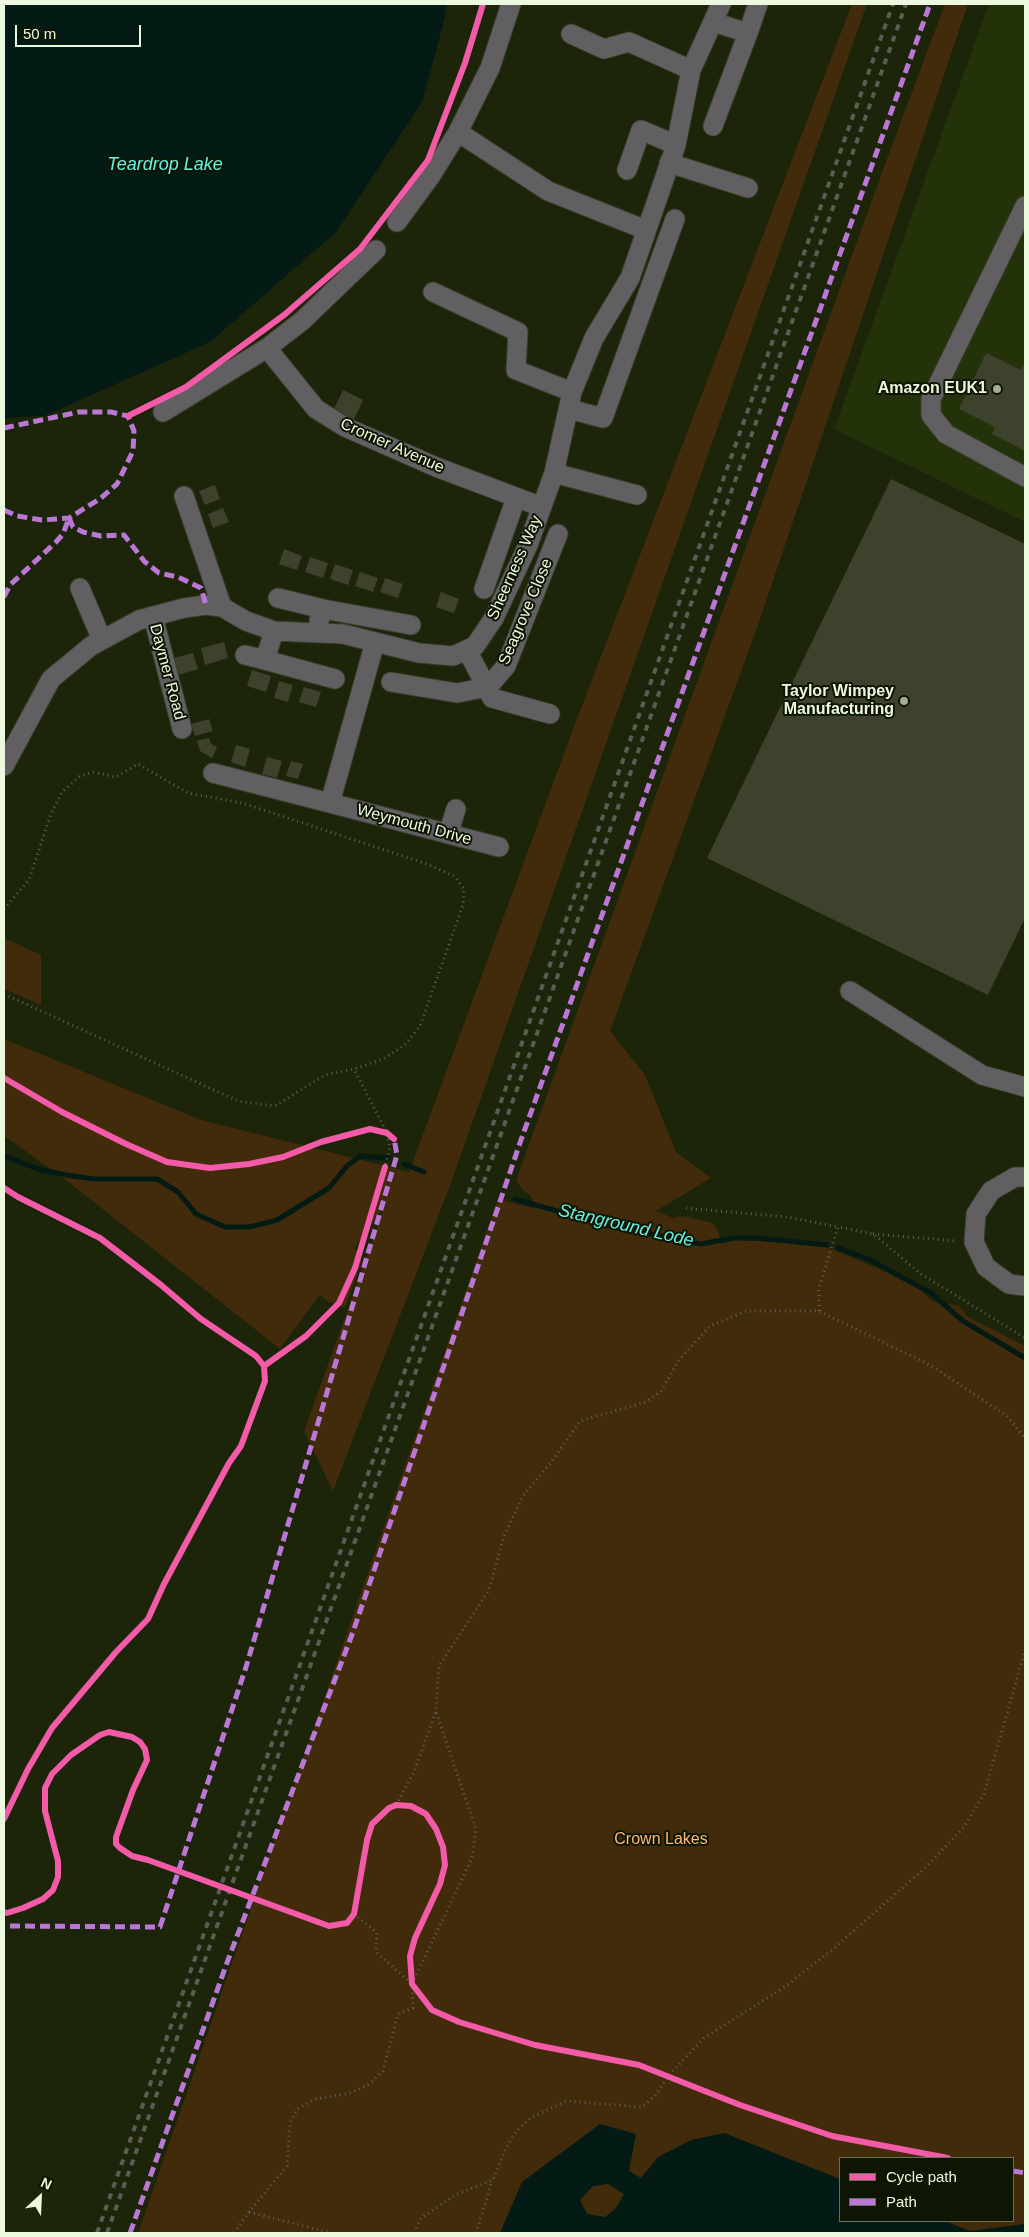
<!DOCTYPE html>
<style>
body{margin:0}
#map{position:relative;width:1029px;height:2237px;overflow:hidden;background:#1c240a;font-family:Arial,sans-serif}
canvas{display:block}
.frame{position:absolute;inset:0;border:5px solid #edf9df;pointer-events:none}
.legend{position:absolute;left:839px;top:2157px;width:175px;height:65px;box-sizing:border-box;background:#0e1503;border:1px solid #67705b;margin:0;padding:6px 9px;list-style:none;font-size:15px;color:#edf9df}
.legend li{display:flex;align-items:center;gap:10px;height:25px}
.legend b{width:25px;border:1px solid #67705b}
.north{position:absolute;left:15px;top:2172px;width:50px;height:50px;-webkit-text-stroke:4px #0e1503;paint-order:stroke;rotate:25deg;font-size:14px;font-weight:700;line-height:20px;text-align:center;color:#edf9df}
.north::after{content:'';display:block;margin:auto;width:18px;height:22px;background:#edf9df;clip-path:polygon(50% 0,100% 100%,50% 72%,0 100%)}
.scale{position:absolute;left:15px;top:25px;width:126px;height:22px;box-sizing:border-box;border:2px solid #edf9df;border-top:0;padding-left:6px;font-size:15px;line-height:18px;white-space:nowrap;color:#edf9df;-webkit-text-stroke:4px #0e1503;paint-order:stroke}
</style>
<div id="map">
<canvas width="1029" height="2237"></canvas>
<div class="frame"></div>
<ul class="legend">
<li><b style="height:6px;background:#f35aa7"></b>Cycle path</li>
<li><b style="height:6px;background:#ba77d6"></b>Path</li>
</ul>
<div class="north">N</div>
<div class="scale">50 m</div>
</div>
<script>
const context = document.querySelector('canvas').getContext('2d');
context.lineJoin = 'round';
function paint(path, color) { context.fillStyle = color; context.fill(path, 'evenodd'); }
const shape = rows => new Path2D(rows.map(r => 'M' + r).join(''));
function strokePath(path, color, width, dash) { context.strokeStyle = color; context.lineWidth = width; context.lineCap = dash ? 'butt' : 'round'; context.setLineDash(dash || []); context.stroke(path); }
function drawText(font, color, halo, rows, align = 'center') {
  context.font = font + ' Arial,sans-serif'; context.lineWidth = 4; context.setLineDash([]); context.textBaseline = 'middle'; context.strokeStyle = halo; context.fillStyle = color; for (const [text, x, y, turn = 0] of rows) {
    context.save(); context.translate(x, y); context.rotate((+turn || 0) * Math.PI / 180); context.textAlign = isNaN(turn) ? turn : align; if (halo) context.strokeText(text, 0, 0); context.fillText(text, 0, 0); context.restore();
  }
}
const built = shape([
 [989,4,1025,4,1025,522,834,429]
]);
const green = shape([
 [852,4,867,4,452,1180,333,1491,304,1431,385,1206,354,1248,362,1260,345,1308,325,1300,320,1294,280,1349,62,1177,4,1136,4,1039,201,1120,409,1172,575,724],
 [945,4,968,4,757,628,610,1031,645,1075,676,1152,711,1178,656,1211,673,1218,683,1216,713,1223,718,1230,721,1244,737,1240,819,1244,914,1283,932,1301,959,1306,968,1317,1025,1346,1025,2233,138,2233,498,1199,536,1209,531,1196,522,1189,516,1180,884,167],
 [840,2158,1013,2158,1013,2221,840,2221],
 [4,938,41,955,41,1005,4,989]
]);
const water = shape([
 [4,4,445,4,445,17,422,102,336,232,210,342,44,416,4,418],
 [600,2124,636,2134,629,2171,641,2178,658,2157,691,2140,724,2133,840,2179,840,2221,945,2221,970,2231,1025,2224,1025,2233,500,2233,522,2182],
 [608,2184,624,2194,616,2208,605,2217,587,2214,580,2200,593,2186]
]);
const stream = shape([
 [4,1156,38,1169,66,1175,95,1179,157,1179,178,1192,196,1214,225,1227,249,1227,277,1220,329,1188,347,1166,360,1156,388,1158],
 [404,1164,424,1172],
 [515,1199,606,1225,701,1244,732,1238,758,1238,827,1245],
 [838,1248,868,1259,931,1293,963,1321,1025,1358]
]);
const building = shape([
 [986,353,1021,370,1025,363,1025,451,992,434,995,427,959,409],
 [343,390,363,400,353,421,333,411],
 [891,479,1025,544,1025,918,988,995,707,858],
 [215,485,220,499,205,505,199,491],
 [223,508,229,522,213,528,208,514],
 [284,549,302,556,297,570,279,564],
 [310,557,328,563,323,578,305,572],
 [335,564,353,570,348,585,330,579],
 [360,572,378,578,373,592,355,586],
 [385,578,403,584,398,598,380,592],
 [441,592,459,599,454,613,436,607],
 [224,642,228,658,205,665,201,648],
 [193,653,198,669,175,676,170,659],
 [252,670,271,676,266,692,247,686],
 [279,681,293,685,288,702,274,698],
 [304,687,321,692,316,707,299,702],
 [209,719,213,731,195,736,191,724],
 [209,738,211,744,217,747,212,758,200,751,197,741],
 [236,745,250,749,245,767,231,762],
 [267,757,282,761,277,778,262,774],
 [291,761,303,764,298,779,286,776]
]);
const path = shape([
 [4,909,29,880,51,814,62,792,79,777,93,772,116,777,138,764,188,793,242,803,427,864,454,876,464,889,463,905,420,1026,405,1045,383,1059,354,1069,325,1075,275,1106,238,1101,4,994],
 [686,1208,787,1217,838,1227],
 [873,1234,957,1241],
 [819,1311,819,1288,838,1227,873,1234,921,1274,1025,1338],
 [264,1366,306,1336,339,1303,355,1268,375,1201,390,1148,387,1133,354,1069],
 [396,1805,414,1772,436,1711,439,1666,489,1590,504,1536,523,1496,553,1460,580,1421,646,1402,661,1391,679,1360,710,1326,747,1311,819,1311,930,1365,1007,1416,1025,1438],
 [354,1914,377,1933,376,1952,412,1984],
 [249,2212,331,2233],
 [234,2233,249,2212,287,2166,290,2123,297,2109,315,2099,350,2093,368,2085,383,2071,398,2014,413,2008,412,1984,472,1858,476,1829,436,1712],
 [414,2233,421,2218,455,2195,493,2180,506,2148,516,2132,530,2118,567,2101,642,2107,655,2096,668,2076,704,2038,786,1986,833,1949,925,1868,964,1827,984,1794,1025,1650],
 [476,2233,492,2181]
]);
const minor = shape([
 [748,33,758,4],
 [571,34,604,49,629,42,691,70],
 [713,126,748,33,713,22],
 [458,132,490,68,511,4],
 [669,163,748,188],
 [627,170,641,130,676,145],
 [1025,206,931,399,931,415,946,434,1025,477],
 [397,222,430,177,458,132,548,191,646,230],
 [433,292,518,332,516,370,572,392],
 [267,348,302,321,376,250],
 [569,409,603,418,675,219],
 [163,412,267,348,316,409,345,427,436,467,542,507],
 [554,473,637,495],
 [184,496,222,607],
 [80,588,102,640],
 [484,589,516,498],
 [278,598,323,609,319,621],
 [323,609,411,625],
 [153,616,182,729],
 [274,631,265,660,335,679],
 [467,650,492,698,550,714],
 [245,655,265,660],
 [391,682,457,693,488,687,506,666,558,534],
 [4,766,51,679,91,646,139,620,184,608,206,605,222,607,246,621,274,631,343,634,419,653,453,656,475,646,494,618,528,545,554,473,572,392,594,338,630,278,676,145,691,70,721,4],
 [213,773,330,803,375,642],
 [330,803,499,847],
 [448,834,456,809],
 [850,991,982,1075,1025,1087],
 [1025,1177,1015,1177,991,1191,976,1214,974,1242,986,1267,1009,1284,1025,1286]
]);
const rail = shape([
 [97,2233,893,4],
 [107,2233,906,4]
]);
const quiet = shape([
 [4,428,79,412,111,412,128,416,134,431,133,451,117,484,101,498,69,518,42,520,17,516,4,510],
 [69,518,73,527,83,532,101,536,124,535,144,561,159,573,178,577,201,588,206,605],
 [4,597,10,585,56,542,63,534,69,518],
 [10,1926,160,1927,246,1667,397,1155,394,1139],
 [1013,2171,1025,2173],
 [130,2233,228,1960,353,1632,521,1140,930,4]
]);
const cycleway = shape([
 [128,416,186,387,284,315,360,249,428,160,465,63,483,4],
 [4,1078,62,1112,126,1144,167,1162,210,1168,249,1164,283,1157,321,1142,370,1129,387,1133,394,1139],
 [4,1188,18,1197,100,1238,161,1285,201,1319,256,1356,264,1366,265,1381,241,1446,229,1463,164,1584,148,1619,116,1652,52,1728,28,1769,4,1819],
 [264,1366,306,1336,339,1303,355,1268,385,1167],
 [4,1912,7,1913,23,1908,43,1899,53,1890,58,1877,58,1861,45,1811,45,1788,52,1774,71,1755,100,1735,109,1732,132,1737,140,1742,145,1749,147,1760,133,1790,116,1837,116,1844,120,1848,132,1856,148,1860,329,1926,347,1923,354,1914,367,1840,372,1824,389,1808,396,1805,411,1806,426,1814,436,1829,443,1847,445,1865,440,1884,415,1938,410,1956,412,1984,432,2010,459,2022,535,2045,639,2065,740,2105,832,2136,948,2158]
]);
const markers = [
 [997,389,5,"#a4ae94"],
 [904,701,5,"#a4ae94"]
];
const poiNames = [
 ["Amazon EUK1",987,389],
 ["Taylor Wimpey",894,692],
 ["Manufacturing",894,710]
];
const streetNames = [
 ["Cromer Avenue",392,446,24],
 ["Sheerness Way",515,568,-66],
 ["Seagrove Close",526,612,-67],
 ["Daymer Road",167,672,75],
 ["Weymouth Drive",414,825,15]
];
const parkNames = [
 ["Crown Lakes",661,1840]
];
const waterNames = [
 ["Teardrop Lake",165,165],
 ["Stanground Lode",626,1226,13]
];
paint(built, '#24320a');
paint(green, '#422b0a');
paint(water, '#031a15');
strokePath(stream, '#031a15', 5);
paint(building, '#3e422d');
strokePath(minor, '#38402a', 21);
strokePath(path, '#5e5f5b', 3, [1, 4]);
strokePath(minor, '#625f63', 19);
strokePath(rail, '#5c5c56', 4, [6, 6]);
strokePath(quiet, '#ba77d6', 5, [10, 5]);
strokePath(cycleway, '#f35aa7', 6);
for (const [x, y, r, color] of markers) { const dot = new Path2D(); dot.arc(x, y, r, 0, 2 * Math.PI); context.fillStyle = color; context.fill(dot); strokePath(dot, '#0e1503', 2); }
drawText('bold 16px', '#edf9df', '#0e1503', poiNames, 'right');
drawText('16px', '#edf9df', '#0e1503', streetNames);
drawText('16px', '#fdb972', '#0e1503', parkNames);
drawText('italic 18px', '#68ede0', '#0e1503', waterNames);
</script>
